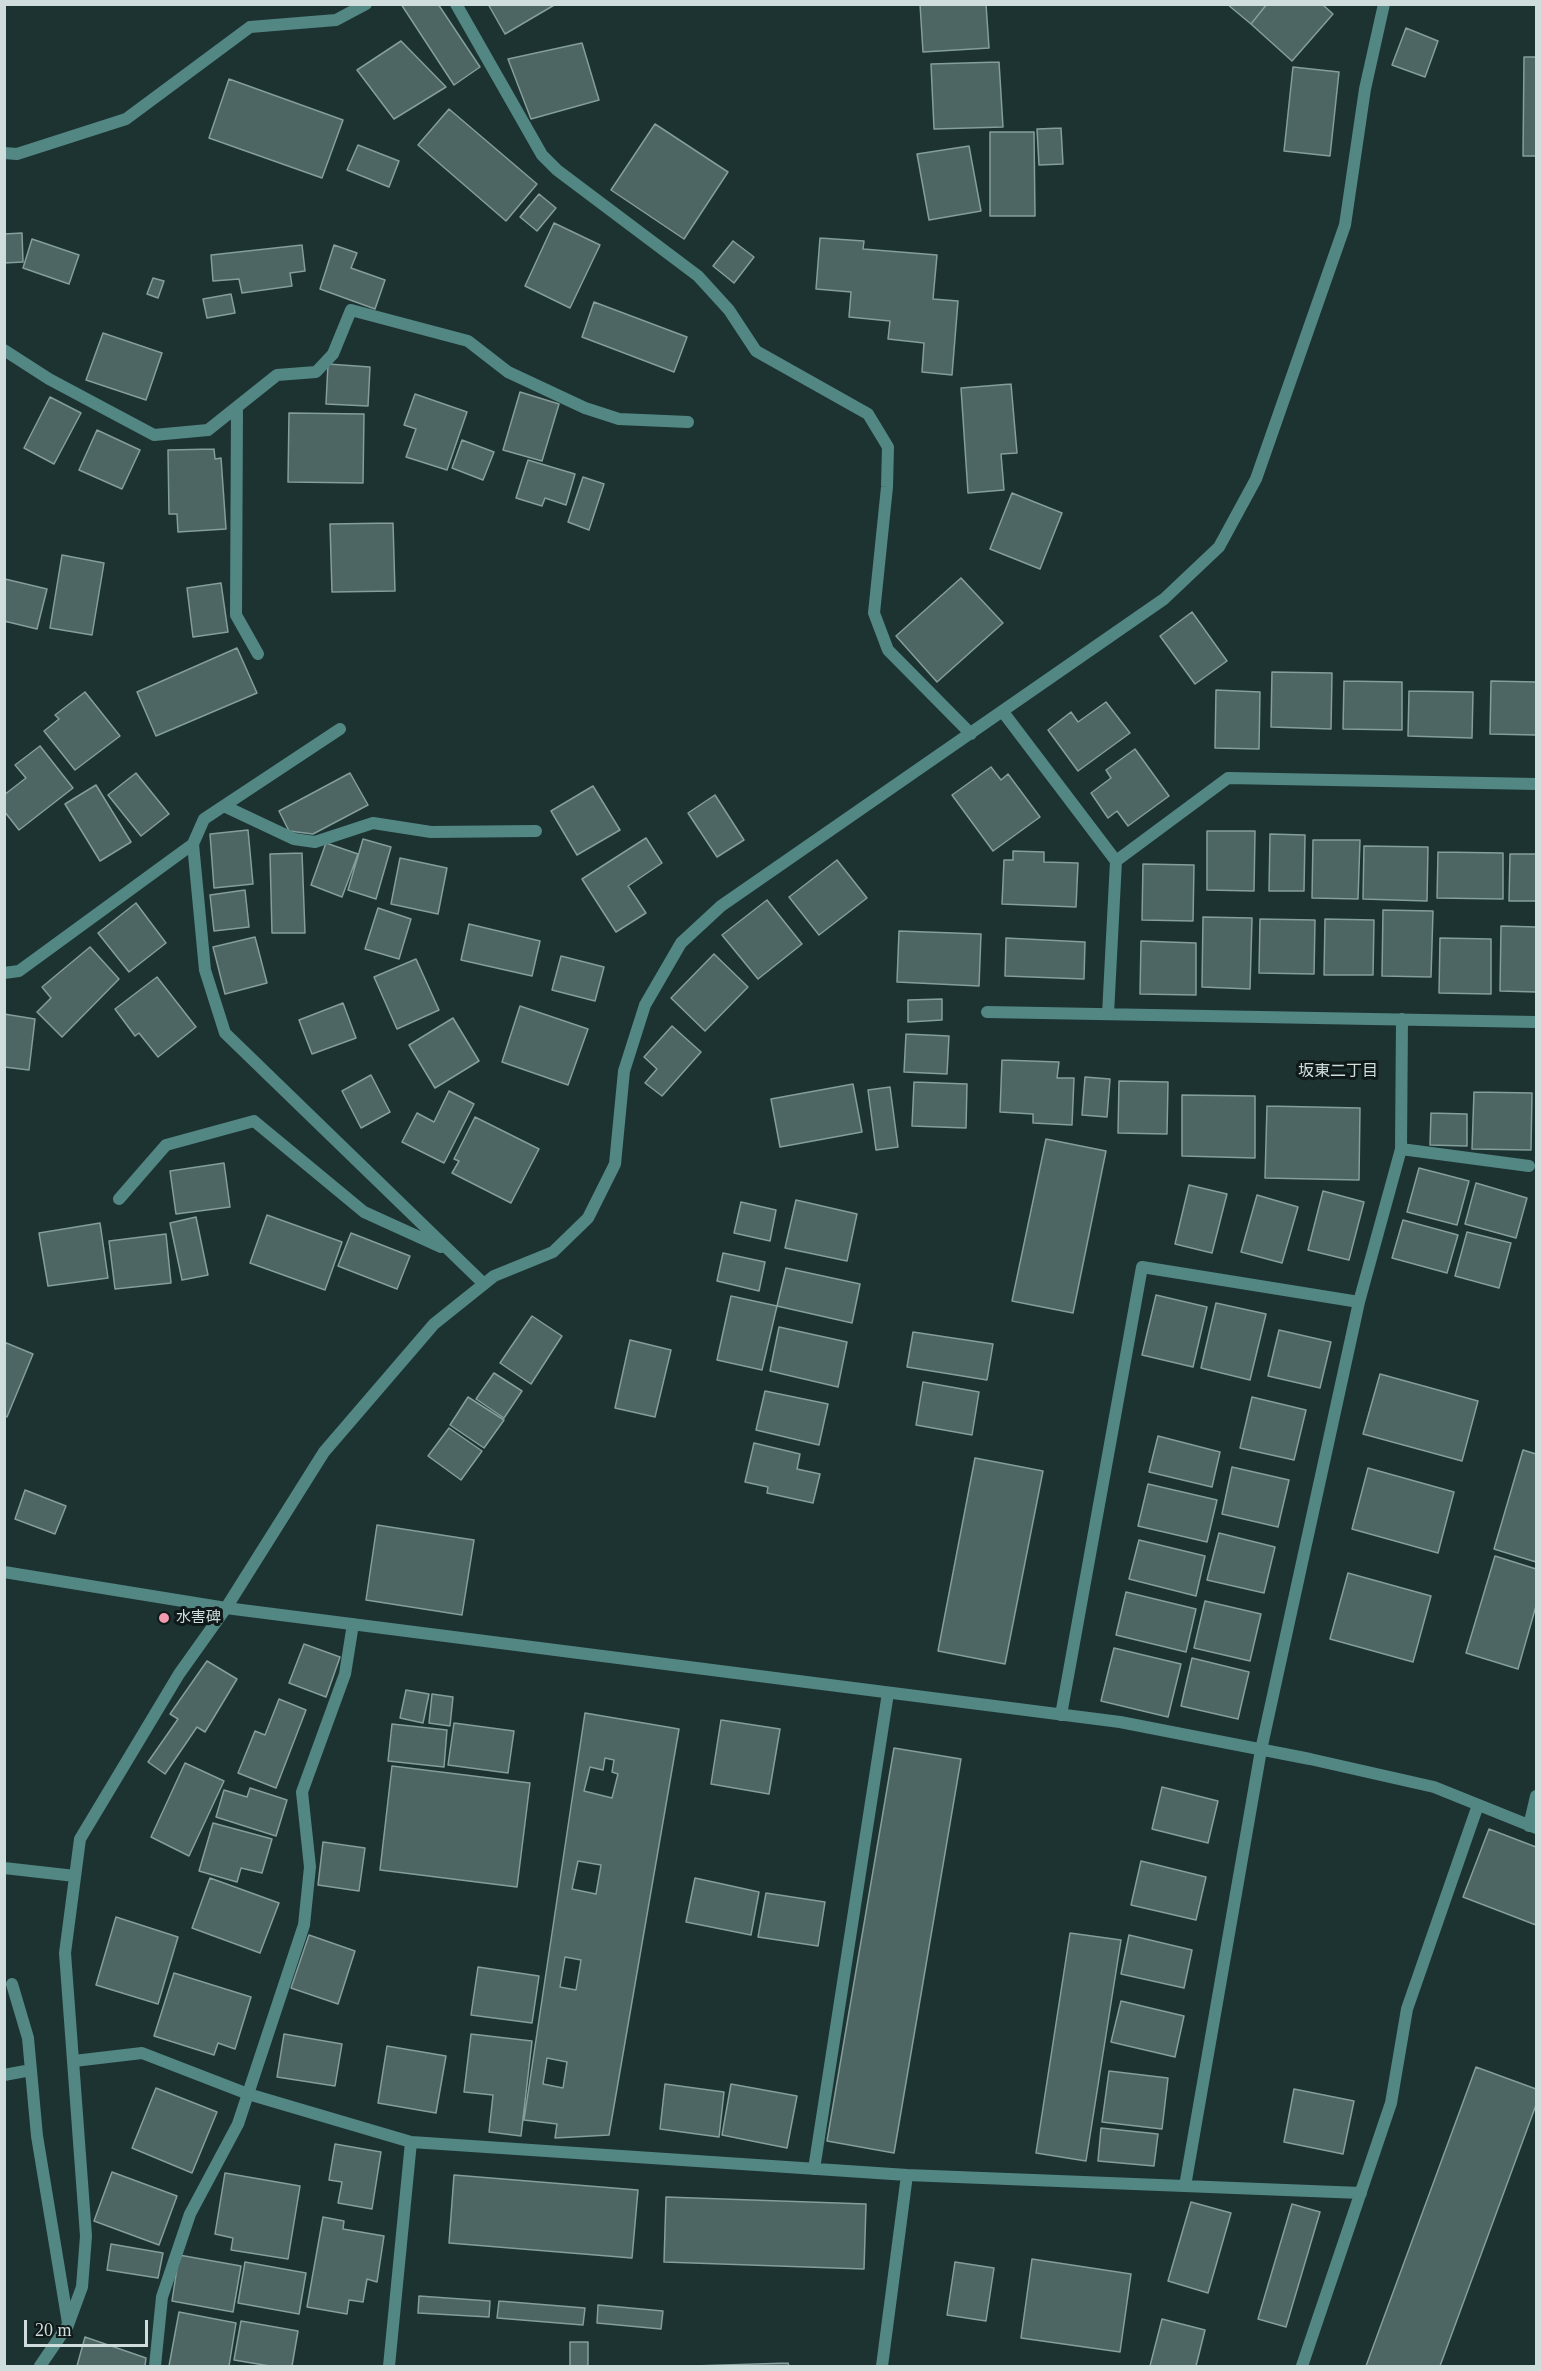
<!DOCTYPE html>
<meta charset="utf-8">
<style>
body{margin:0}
#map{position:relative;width:1541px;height:2371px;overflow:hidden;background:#1d3332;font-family:"Times New Roman",serif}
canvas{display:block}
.frame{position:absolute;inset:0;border:6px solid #cfdddc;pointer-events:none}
.scale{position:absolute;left:24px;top:2320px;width:124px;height:27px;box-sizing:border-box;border:3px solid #cfdddc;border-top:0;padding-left:8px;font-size:18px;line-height:21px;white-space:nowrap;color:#cfdddc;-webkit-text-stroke:4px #0f1918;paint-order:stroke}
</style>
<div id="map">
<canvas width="1541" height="2371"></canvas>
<div class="frame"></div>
<div class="scale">20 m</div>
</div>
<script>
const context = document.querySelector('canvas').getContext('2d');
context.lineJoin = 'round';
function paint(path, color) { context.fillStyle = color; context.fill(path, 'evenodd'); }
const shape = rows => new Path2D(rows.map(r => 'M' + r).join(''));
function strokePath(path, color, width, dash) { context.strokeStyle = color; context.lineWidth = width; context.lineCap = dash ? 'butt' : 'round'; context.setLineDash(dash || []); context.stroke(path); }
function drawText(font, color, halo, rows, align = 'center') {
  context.font = font + ' "Times New Roman","Noto Sans JP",serif'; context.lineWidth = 6; context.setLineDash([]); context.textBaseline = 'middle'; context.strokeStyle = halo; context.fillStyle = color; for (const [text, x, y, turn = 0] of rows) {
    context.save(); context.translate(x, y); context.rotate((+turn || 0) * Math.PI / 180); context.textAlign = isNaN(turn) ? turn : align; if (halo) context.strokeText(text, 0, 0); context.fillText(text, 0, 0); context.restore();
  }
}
const building = shape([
 [401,4,438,4,480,67,454,85,401,4],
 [488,4,556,4,505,34,488,4],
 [920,4,986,4,989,48,923,52,920,4],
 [1227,4,1267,4,1251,24,1227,4],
 [1267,4,1322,4,1333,14,1292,61,1251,24,1267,4],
 [1406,28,1438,41,1425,77,1392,65,1406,28],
 [401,41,446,87,394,119,357,70,401,41],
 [582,43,599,100,531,119,508,59,582,43],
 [1524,57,1536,57,1536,156,1523,156,1524,57],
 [999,62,1003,127,934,129,931,64,999,62],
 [1293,67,1339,72,1330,156,1284,151,1293,67],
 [229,79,343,120,322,178,209,138,229,79],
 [449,109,537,184,506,221,418,145,449,109],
 [655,124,728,172,684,239,611,190,655,124],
 [1061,128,1063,164,1039,165,1037,129,1061,128],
 [990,132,1034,132,1035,216,990,216,990,132],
 [358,145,399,161,389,187,347,170,358,145],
 [969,146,981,211,929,220,917,154,969,146],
 [539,194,556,208,537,231,520,217,539,194],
 [554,223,600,245,570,308,525,286,554,223],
 [22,233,23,262,4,263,4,234,22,233],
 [820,238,864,241,863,249,937,255,933,299,958,301,952,375,922,372,924,343,888,339,890,321,849,317,851,292,816,289,820,238],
 [32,239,79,255,69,284,23,268,32,239],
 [733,241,754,257,734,283,713,266,733,241],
 [302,245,305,271,290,273,292,286,242,293,239,279,213,281,211,255,302,245],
 [334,245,357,253,351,268,385,280,375,309,320,289,334,245],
 [153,278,164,281,158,298,147,294,153,278],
 [231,294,235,313,207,318,203,299,231,294],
 [594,302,687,337,674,372,582,337,594,302],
 [103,333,162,353,146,400,86,380,103,333],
 [328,364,370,367,368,406,326,404,328,364],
 [1011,384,1017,453,1001,454,1004,490,968,493,961,388,1011,384],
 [520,392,559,404,542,461,503,450,520,392],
 [415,394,467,412,447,470,406,457,416,429,404,425,415,394],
 [50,397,81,413,54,464,24,448,50,397],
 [289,413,364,414,363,483,288,482,289,413],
 [97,430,140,450,122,489,79,470,97,430],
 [462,440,494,452,483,480,452,468,462,440],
 [214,449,215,459,221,458,226,529,178,532,177,514,169,514,168,450,214,449],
 [528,460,575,474,566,505,545,498,542,506,516,498,528,460],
 [583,477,604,484,589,530,568,522,583,477],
 [1012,493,1062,513,1040,569,990,549,1012,493],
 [393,523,395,591,332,592,330,524,393,523],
 [62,555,104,563,92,635,50,628,62,555],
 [961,578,1003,623,937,682,896,636,961,578],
 [5,579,47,589,37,629,4,621,5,579],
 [221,583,228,632,193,637,187,588,221,583],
 [1192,612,1227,661,1195,684,1160,636,1192,612],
 [237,648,257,693,156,736,137,692,237,648],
 [1272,672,1332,673,1331,729,1271,727,1272,672],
 [1344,681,1402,682,1402,730,1343,729,1344,681],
 [1491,681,1536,682,1536,735,1490,734,1491,681],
 [1216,690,1260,692,1259,749,1215,748,1216,690],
 [1409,691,1473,692,1472,738,1408,736,1409,691],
 [85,692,120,736,75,770,44,731,59,719,55,715,85,692],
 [1106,702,1130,733,1078,771,1048,730,1071,712,1078,722,1106,702],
 [40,746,73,788,19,830,4,811,4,795,26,778,15,765,40,746],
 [1135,749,1169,796,1128,826,1117,811,1108,818,1091,793,1111,778,1106,770,1135,749],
 [991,767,1001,780,1008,774,1040,817,993,851,952,795,991,767],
 [136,773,169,814,141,836,108,795,136,773],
 [350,773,368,805,313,834,289,831,279,811,350,773],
 [96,785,131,842,100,861,65,804,96,785],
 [593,786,620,830,577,855,551,811,593,786],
 [715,795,744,840,717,857,688,813,715,795],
 [248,830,253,884,214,888,210,834,248,830],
 [1207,831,1255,831,1254,891,1207,890,1207,831],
 [1270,834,1305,835,1304,891,1269,891,1270,834],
 [646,838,662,863,628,886,646,913,616,932,582,879,646,838],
 [363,839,391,847,376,899,348,890,363,839],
 [1313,840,1360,840,1358,899,1312,898,1313,840],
 [326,843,358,854,342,897,311,885,326,843],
 [1364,846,1428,847,1427,901,1363,899,1364,846],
 [1013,851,1044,852,1044,862,1078,863,1076,907,1002,904,1004,860,1013,860,1013,851],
 [1438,852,1503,853,1503,899,1437,898,1438,852],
 [302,853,305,933,272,933,270,854,302,853],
 [1510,854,1536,854,1536,901,1509,901,1510,854],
 [400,858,447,868,438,914,391,904,400,858],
 [837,860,867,898,819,935,789,897,837,860],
 [1143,864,1194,865,1193,921,1142,920,1143,864],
 [245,890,249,927,214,931,210,895,245,890],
 [767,900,802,944,758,979,722,935,767,900],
 [136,903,166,943,129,972,98,933,136,903],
 [378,908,411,919,399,959,365,949,378,908],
 [1383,910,1433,911,1431,977,1382,976,1383,910],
 [1203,917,1252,918,1250,989,1202,987,1203,917],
 [1260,919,1315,920,1314,974,1259,973,1260,919],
 [1325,919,1374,920,1373,975,1324,975,1325,919],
 [469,924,540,941,532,976,461,960,469,924],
 [1501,926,1536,927,1536,992,1500,991,1501,926],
 [899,931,981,934,979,986,897,982,899,931],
 [255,937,267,983,225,994,213,947,255,937],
 [1006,938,1085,942,1084,979,1005,976,1006,938],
 [1440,938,1491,939,1491,994,1439,993,1440,938],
 [1141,941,1196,943,1196,995,1140,994,1141,941],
 [90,947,119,979,62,1037,37,1012,51,998,42,987,90,947],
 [714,954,748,987,705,1031,671,998,714,954],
 [561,956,604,967,595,1001,552,990,561,956],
 [416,959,439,1010,397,1029,374,977,416,959],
 [157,977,196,1027,158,1057,139,1033,135,1036,115,1009,157,977],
 [942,999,942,1020,908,1022,908,1000,942,999],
 [343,1003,356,1038,312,1054,299,1020,343,1003],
 [520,1006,588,1029,568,1085,502,1062,520,1006],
 [4,1014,35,1019,29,1070,4,1067,4,1014],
 [453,1018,479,1061,435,1088,409,1045,453,1018],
 [672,1026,701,1052,662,1096,645,1083,657,1069,644,1057,672,1026],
 [906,1034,949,1036,947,1074,904,1072,906,1034],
 [1002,1060,1059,1062,1057,1078,1074,1078,1072,1125,1033,1123,1033,1114,1000,1112,1002,1060],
 [371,1075,390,1112,361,1128,342,1091,371,1075],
 [1085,1077,1110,1079,1107,1117,1082,1115,1085,1077],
 [1119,1081,1168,1082,1167,1134,1118,1133,1119,1081],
 [914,1082,967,1084,966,1128,912,1126,914,1082],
 [853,1084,862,1132,780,1147,771,1099,853,1084],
 [890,1087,898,1147,876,1150,868,1090,890,1087],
 [449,1091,474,1104,444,1163,402,1142,417,1113,434,1122,449,1091],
 [1474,1092,1532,1093,1531,1150,1472,1149,1474,1092],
 [1182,1095,1255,1096,1255,1158,1182,1156,1182,1095],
 [1267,1106,1360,1108,1359,1180,1265,1178,1267,1106],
 [1431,1113,1467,1114,1467,1146,1430,1145,1431,1113],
 [475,1117,539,1149,511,1203,452,1173,459,1161,454,1159,475,1117],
 [1046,1139,1106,1151,1073,1313,1012,1301,1046,1139],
 [224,1163,230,1207,176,1214,170,1171,224,1163],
 [1419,1168,1469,1181,1457,1225,1407,1212,1419,1168],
 [1476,1183,1527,1198,1516,1238,1465,1224,1476,1183],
 [1189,1185,1227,1194,1212,1253,1175,1244,1189,1185],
 [1323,1191,1364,1202,1349,1260,1308,1250,1323,1191],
 [1257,1195,1298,1207,1282,1263,1241,1252,1257,1195],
 [796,1200,857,1214,847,1261,785,1248,796,1200],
 [741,1202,776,1210,770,1241,734,1233,741,1202],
 [267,1215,342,1242,325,1290,250,1263,267,1215],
 [196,1217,208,1275,182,1280,170,1223,196,1217],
 [1403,1220,1458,1235,1447,1273,1392,1258,1403,1220],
 [100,1223,108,1278,48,1286,39,1233,100,1223],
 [1467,1232,1511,1243,1499,1288,1455,1276,1467,1232],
 [351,1233,410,1256,397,1289,338,1266,351,1233],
 [166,1234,171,1283,115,1289,109,1241,166,1234],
 [723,1253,765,1262,759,1291,717,1281,723,1253],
 [786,1268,860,1284,852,1323,777,1306,786,1268],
 [1156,1295,1207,1307,1193,1367,1142,1355,1156,1295],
 [731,1296,777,1306,762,1370,717,1360,731,1296],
 [1216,1303,1266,1314,1250,1380,1201,1368,1216,1303],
 [532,1316,562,1336,531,1384,500,1363,532,1316],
 [779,1327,847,1342,838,1387,770,1371,779,1327],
 [1279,1330,1331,1342,1320,1388,1268,1376,1279,1330],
 [913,1332,993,1344,987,1380,907,1367,913,1332],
 [630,1340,671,1350,655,1417,615,1408,630,1340],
 [4,1342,33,1354,7,1417,4,1415,4,1342],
 [494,1373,522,1391,504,1418,476,1399,494,1373],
 [1380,1374,1478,1401,1462,1461,1363,1434,1380,1374],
 [923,1382,979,1392,972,1435,916,1425,923,1382],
 [765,1391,828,1404,819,1445,756,1430,765,1391],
 [468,1397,504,1420,484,1448,450,1425,468,1397],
 [1252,1397,1306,1410,1294,1460,1240,1448,1252,1397],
 [449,1428,482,1451,461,1480,428,1456,449,1428],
 [1158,1436,1220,1452,1212,1487,1149,1472,1158,1436],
 [754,1443,800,1454,797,1469,820,1474,813,1503,767,1493,768,1487,745,1482,754,1443],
 [1523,1450,1536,1454,1536,1562,1494,1549,1523,1450],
 [975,1458,1043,1471,1005,1664,938,1651,975,1458],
 [1232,1467,1289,1480,1278,1527,1222,1514,1232,1467],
 [1368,1468,1454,1492,1438,1553,1352,1529,1368,1468],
 [1148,1484,1217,1500,1207,1542,1138,1526,1148,1484],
 [25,1490,66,1506,55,1534,15,1519,25,1490],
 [377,1525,474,1540,462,1615,366,1600,377,1525],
 [1219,1533,1275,1547,1264,1593,1207,1580,1219,1533],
 [1139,1540,1205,1556,1196,1596,1129,1579,1139,1540],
 [1495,1556,1536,1569,1536,1606,1518,1669,1466,1653,1495,1556],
 [1348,1573,1431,1596,1413,1662,1330,1639,1348,1573],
 [1126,1592,1196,1609,1186,1652,1116,1635,1126,1592],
 [1205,1601,1261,1614,1250,1661,1194,1648,1205,1601],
 [304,1644,340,1657,326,1697,289,1683,304,1644],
 [1114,1648,1181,1664,1168,1717,1101,1701,1114,1648],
 [1192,1658,1249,1672,1238,1719,1181,1706,1192,1658],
 [207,1661,237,1679,205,1732,197,1727,165,1774,148,1762,178,1719,170,1714,207,1661],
 [406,1690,429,1694,423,1723,400,1718,406,1690],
 [432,1694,453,1697,450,1726,429,1723,432,1694],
 [279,1699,306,1710,276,1788,238,1773,255,1731,265,1735,279,1699],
 [585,1713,679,1729,609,2135,555,2138,557,2124,524,2120,585,1713],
 [605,1758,614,1760,612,1772,618,1774,612,1798,584,1791,590,1767,603,1770,605,1758],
 [578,1861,601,1865,596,1894,572,1889,578,1861],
 [565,1957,581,1960,576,1990,560,1987,565,1957],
 [547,2058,567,2062,563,2088,543,2084,547,2058],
 [721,1720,780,1729,769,1794,711,1784,721,1720],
 [454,1723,514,1731,508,1773,448,1765,454,1723],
 [392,1724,447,1730,444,1767,388,1761,392,1724],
 [894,1748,961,1759,894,2153,827,2141,894,1748],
 [185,1763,224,1781,189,1856,151,1837,185,1763],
 [392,1766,530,1783,517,1887,380,1870,392,1766],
 [1162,1787,1218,1801,1208,1843,1152,1829,1162,1787],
 [250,1788,287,1800,276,1836,216,1817,224,1790,247,1797,250,1788],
 [213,1823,272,1839,262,1873,241,1868,237,1882,199,1871,213,1823],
 [1489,1829,1536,1847,1536,1925,1463,1897,1489,1829],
 [323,1842,365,1848,359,1891,318,1885,323,1842],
 [1141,1861,1206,1877,1196,1920,1131,1905,1141,1861],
 [210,1878,279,1903,260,1953,192,1928,210,1878],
 [695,1878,759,1892,751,1935,686,1922,695,1878],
 [766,1893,825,1902,818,1946,758,1937,766,1893],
 [116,1917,178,1937,158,2004,96,1985,116,1917],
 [1070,1933,1121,1940,1086,2161,1036,2153,1070,1933],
 [309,1935,355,1951,338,2004,291,1988,309,1935],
 [1129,1935,1192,1950,1184,1988,1121,1974,1129,1935],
 [478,1967,539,1976,532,2023,471,2015,478,1967],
 [174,1973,251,1997,235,2049,218,2043,214,2055,154,2036,174,1973],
 [1121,2001,1184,2016,1175,2057,1111,2042,1121,2001],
 [284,2034,342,2044,335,2086,277,2077,284,2034],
 [471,2034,532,2041,521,2136,489,2132,493,2095,464,2092,471,2034],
 [387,2046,446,2056,436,2113,378,2103,387,2046],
 [1476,2067,1536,2089,1536,2105,1440,2366,1366,2366,1476,2067],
 [1109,2071,1168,2078,1162,2129,1102,2122,1109,2071],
 [665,2084,724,2092,719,2137,660,2129,665,2084],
 [731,2084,797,2096,787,2148,722,2135,731,2084],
 [156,2088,217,2112,192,2173,132,2148,156,2088],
 [1294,2089,1354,2101,1343,2154,1284,2142,1294,2089],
 [1101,2128,1158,2134,1154,2166,1098,2161,1101,2128],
 [335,2144,381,2152,372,2209,338,2203,342,2182,329,2180,335,2144],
 [112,2172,177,2196,159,2245,94,2221,112,2172],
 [225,2173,300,2186,288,2259,231,2250,233,2238,215,2234,225,2173],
 [454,2175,638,2190,632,2258,449,2243,454,2175],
 [666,2197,866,2204,864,2269,664,2262,666,2197],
 [1191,2202,1231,2213,1208,2293,1168,2281,1191,2202],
 [1292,2204,1320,2212,1286,2327,1258,2319,1292,2204],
 [323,2217,344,2221,343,2229,384,2236,377,2282,367,2279,363,2302,349,2300,347,2314,307,2307,323,2217],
 [111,2244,163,2253,158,2278,107,2270,111,2244],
 [179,2255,241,2266,233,2312,172,2301,179,2255],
 [1032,2259,1131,2274,1120,2352,1021,2338,1032,2259],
 [245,2262,306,2273,299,2314,238,2303,245,2262],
 [955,2262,994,2268,986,2321,947,2315,955,2262],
 [419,2296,490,2301,489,2317,418,2313,419,2296],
 [499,2301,585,2308,583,2325,497,2318,499,2301],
 [598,2305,663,2311,661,2329,597,2323,598,2305],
 [179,2312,236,2323,229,2366,169,2366,179,2312],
 [1162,2319,1205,2330,1196,2366,1150,2366,1162,2319],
 [241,2321,298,2331,292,2366,270,2366,234,2360,241,2321],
 [85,2337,146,2358,145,2366,77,2366,85,2337],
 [570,2342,588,2342,588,2366,570,2366,570,2342],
 [788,2363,789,2366,693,2366,788,2363]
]);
const minor = shape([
 [456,4,542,155,557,170,698,276,729,310,756,351,868,414,888,447,887,487,874,613,888,650,971,734],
 [4,153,17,154,126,119,250,27,336,20,366,4],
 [4,350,49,379,154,435,208,430,277,375,316,372,333,354,351,310,468,341,508,372,585,408,619,419,688,422],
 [237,407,236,615,258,654],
 [1003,712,1116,861,1108,1014],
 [340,729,204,819,193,844,205,970,225,1033,484,1284],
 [224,806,294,839,315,842,373,823,431,832,536,831],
 [1116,861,1228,778,1536,784],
 [4,973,19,971,193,844],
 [987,1012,1536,1022],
 [1401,1149,1529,1166],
 [119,1199,166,1145,254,1121,364,1212,441,1247],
 [4,1572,226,1608,1120,1722,1310,1759,1434,1787,1536,1828],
 [1061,1715,1142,1267,1359,1302],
 [1529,1826,1536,1796],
 [4,1868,75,1876],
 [12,1984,28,2038,37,2136,68,2323],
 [74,2061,142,2053,248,2094,411,2142,907,2175,1361,2193],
 [4,2075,31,2070],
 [814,2169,888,1693],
 [1185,2186,1261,1750,1359,1302,1401,1149,1402,1019],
 [40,2366,68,2325,82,2287,86,2236,65,1953,80,1839,179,1674,226,1608,324,1452,434,1324,494,1276,553,1252,588,1218,615,1164,624,1071,645,1005,681,943,721,906,1164,599,1219,547,1256,479,1345,225,1365,89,1384,4],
 [155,2366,162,2297,190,2214,238,2124,304,1925,310,1867,302,1792,345,1674,353,1624],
 [389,2366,411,2142],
 [882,2366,907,2175],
 [1302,2366,1391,2103,1407,2009,1478,1805]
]);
const markers = [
 [164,1618,6,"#f29aae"]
];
const poiNames = [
 ["水害碑",176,1618]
];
const neighbourhoodNames = [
 ["坂東二丁目",1338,1072]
];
paint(building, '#4d6563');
strokePath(building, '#849e9c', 1.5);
strokePath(minor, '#538784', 12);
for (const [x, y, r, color] of markers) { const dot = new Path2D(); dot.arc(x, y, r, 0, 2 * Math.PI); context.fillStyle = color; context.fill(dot); strokePath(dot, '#0f1918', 2); }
drawText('15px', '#cfdddc', '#0f1918', poiNames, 'left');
drawText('16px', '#cfdddc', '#0f1918', neighbourhoodNames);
</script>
